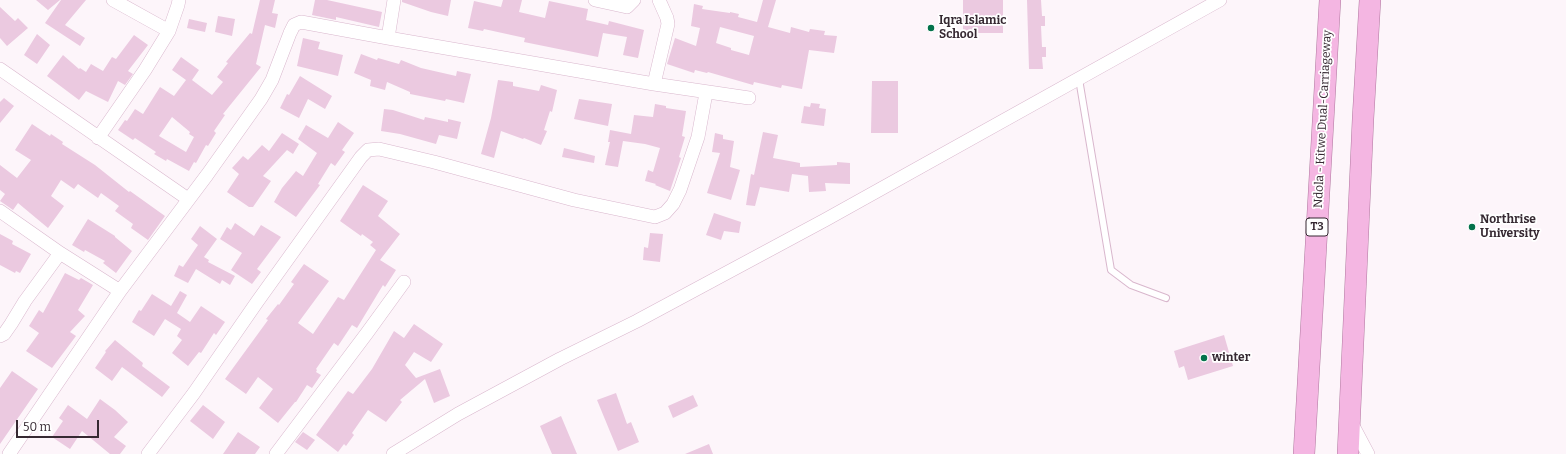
<!DOCTYPE html>
<style>
body{margin:0}
#map{position:relative;width:1566px;height:454px;overflow:hidden;background:#fdf5fa;font-family:Bitter,serif}
canvas{display:block}
.scale{position:absolute;left:16px;top:420px;width:83px;height:18px;box-sizing:border-box;border:2px solid #362932;border-top:0;padding-left:5px;font-size:12px;line-height:14px;white-space:nowrap;color:#362932;-webkit-text-stroke:3px #fff;paint-order:stroke}
</style>
<div id="map">
<canvas width="1566" height="454"></canvas>
<div class="scale">50 m</div>
</div>
<script>
const context = document.querySelector('canvas').getContext('2d');
context.lineJoin = 'round';
function paint(path, color) { context.fillStyle = color; context.fill(path, 'evenodd'); }
const shape = rows => new Path2D(rows.map(r => 'M' + r).join(''));
function strokePath(path, color, width, dash) { context.strokeStyle = color; context.lineWidth = width; context.lineCap = dash ? 'butt' : 'round'; context.setLineDash(dash || []); context.stroke(path); }
function drawText(font, color, halo, rows, align = 'center') {
  context.font = font + ' Bitter,serif'; context.lineWidth = 3.5; context.setLineDash([]); context.textBaseline = 'middle'; context.strokeStyle = halo; context.fillStyle = color; for (const [text, x, y, turn = 0] of rows) {
    context.save(); context.translate(x, y); context.rotate((+turn || 0) * Math.PI / 180); context.textAlign = isNaN(turn) ? turn : align; if (halo) context.strokeText(text, 0, 0); context.fillText(text, 0, 0); context.restore();
  }
}
const building = shape([
 [36,0,60,0,48,10],
 [61,0,86,0,65,25,85,38,80,46,45,23],
 [260,0,275,0,272,13,278,14,275,28,265,25,256,64,261,67,223,114,225,115,214,131,216,133,208,146,206,145,196,163,194,162,189,171,167,159,166,161,154,154,156,152,135,138,133,140,118,130,125,120,127,121,135,109,143,114,160,87,174,96,186,80,172,70,181,57,199,70,192,80,212,95,223,82,217,77,228,63,226,62,250,33,252,34],
 [172,117,190,132,189,134,194,137,186,152,159,136],
 [315,0,327,0,382,12,379,27,336,17,336,20,312,15],
 [402,0,451,0,448,16,431,12,402,2],
 [503,0,522,0,519,12,545,18,549,1,578,7,588,9,586,20,608,25,609,21,644,30,638,58,623,55,627,37,603,33,598,57,524,42,525,38,484,29,483,31,468,28,474,1,501,7],
 [763,0,776,0,768,27,790,33,791,27,809,32,810,29,825,31,824,35,837,36,834,53,809,50,802,89,782,85,781,88,754,82,753,85,708,72,707,73,695,70,694,73,667,64,675,38,696,46,700,28,691,26,694,4,703,6,702,9,730,13,730,12,739,14,738,17,757,22],
 [720,27,754,36,749,55,731,50,731,48,716,43],
 [963,0,1003,0,1003,33,963,33],
 [1027,0,1041,0,1042,16,1045,16,1045,26,1041,26,1042,47,1046,47,1046,57,1042,57,1043,69,1029,69],
 [0,7,15,21,18,18,28,28,7,46,0,38],
 [218,16,235,19,232,36,215,32],
 [189,19,207,23,205,32,187,28],
 [37,34,50,45,37,64,24,55],
 [134,35,148,45,128,71,133,74,125,85,118,81,108,102,86,91,79,100,47,76,63,55,79,69,80,68,86,72,91,64,103,71,112,57,116,59],
 [303,38,320,42,318,49,343,55,338,76,297,66],
 [361,54,377,60,378,58,399,64,401,60,421,68,456,76,457,71,471,74,464,103,446,99,445,101,410,94,410,92,387,82,385,90,370,86,371,80,354,73],
 [300,76,332,96,325,109,308,99,299,118,280,108,287,94,289,95],
 [498,80,513,82,513,86,539,91,541,85,557,90,552,112,550,111,544,130,547,131,541,145,524,138,523,139,501,131,494,158,481,154,491,118],
 [872,81,898,81,898,133,871,133],
 [4,98,14,106,0,123,0,102],
 [579,99,612,104,608,126,574,119],
 [811,103,820,104,819,108,826,109,824,126,801,123,804,106,810,107],
 [655,104,666,106,666,108,686,111,682,136,685,137,679,157,681,158,670,191,655,185,656,184,645,181,648,170,653,172,660,148,645,144,623,141,618,167,605,165,610,142,608,142,610,130,631,134,634,115,653,117],
 [384,109,393,110,424,120,425,117,448,122,448,119,461,122,457,139,439,135,436,144,400,134,381,131],
 [338,122,354,133,342,150,345,152,335,166,331,163,318,184,320,185,296,217,274,202,282,188,296,171,303,176,317,153,298,139,306,125,328,138],
 [32,124,50,136,51,134,63,142,62,144,95,165,129,192,130,191,165,216,148,240,131,228,133,224,115,211,119,206,101,193,98,198,78,184,74,189,61,180,51,196,64,206,48,228,18,203,13,210,0,201,5,194,0,190,0,165,17,178,31,160,15,150],
 [763,132,778,135,773,158,800,163,800,167,837,165,837,162,850,163,850,184,825,183,826,191,809,192,808,176,792,174,789,192,760,187,755,206,746,205,751,174,754,175],
 [282,133,299,144,293,154,287,150,263,176,271,181,253,207,249,207,227,192,239,174,232,168,243,156,248,160,262,145,269,151],
 [715,133,723,135,723,139,734,141,730,167,740,170,731,200,707,193,720,153,712,152],
 [564,148,595,156,594,163,562,157],
 [363,185,388,201,378,216,400,234,380,260,396,270,385,287,383,285,357,328,352,325,338,346,334,343,316,369,317,370,316,372,321,375,312,388,307,385,296,402,295,402,278,423,259,408,273,389,258,377,246,394,225,379,268,320,266,319,278,304,279,305,294,284,291,282,304,264,329,281,298,323,313,334,338,297,344,300,376,250,370,245,373,242,362,234,361,236,340,221],
 [714,213,741,222,739,233,724,231,721,240,706,235],
 [88,219,115,236,115,237,132,251,116,273,103,263,105,261,85,250,84,252,72,245],
 [235,223,254,236,261,225,281,237,257,269,261,272,252,284,231,270,242,253,220,239,227,227,231,230],
 [200,226,217,239,204,257,209,260,208,262,235,276,230,285,222,280,220,284,196,269,188,283,174,276,179,265,183,267,198,245,191,239],
 [650,233,663,234,660,262,643,260,644,247,648,248],
 [0,234,13,241,12,244,31,254,20,273,16,271,15,273,0,265],
 [65,273,79,280,81,278,93,285,78,310,85,316,70,332,76,336,52,368,26,351,39,333,29,326,39,310,43,313],
 [180,291,187,295,177,313,190,322,201,306,225,322,216,335,214,333,201,353,199,352,188,366,172,353,182,340,177,336,181,329,165,319,154,336,132,322,139,310,141,311,152,294,171,306],
 [414,324,443,344,431,362,414,352,405,365,416,378,440,369,450,396,434,403,425,379,400,400,402,402,386,422,368,410,352,433,354,435,346,446,344,444,338,452,316,435,348,391,353,394,372,369,394,331,404,338],
 [1224,335,1233,366,1188,380,1184,366,1179,368,1174,351],
 [115,340,143,363,142,366,170,387,162,397,122,367,112,381,95,368,106,352,105,351],
 [12,371,38,389,0,444,0,388],
 [616,393,627,424,631,422,639,442,618,451,597,400],
 [693,395,698,406,673,418,668,406],
 [100,399,115,410,128,422,114,437,126,446,120,454,110,454,82,431,70,449,52,437,63,421,59,418,68,405,87,419],
 [203,405,225,422,213,439,190,421],
 [561,416,577,454,552,454,540,426],
 [238,432,260,447,255,454,223,454],
 [303,432,315,440,307,450,295,442],
 [709,444,713,454,685,454]
]);
const service = shape([
 [1079,79,1111,270,1131,285,1166,298]
]);
const minor = shape([
 [113,0,169,31],
 [595,0,627,7,634,0],
 [388,38,394,0],
 [0,69,188,199],
 [654,84,668,24,667,18,659,0],
 [98,138,145,70,169,31,178,5,179,0],
 [0,211,60,253,25,301,11,324,4,334,0,336],
 [60,253,120,291],
 [1351,422,1368,454],
 [9,454,120,291,207,175,261,99,272,80,290,33,294,25,301,22,388,38,654,84,749,98],
 [148,454,194,393,257,302,361,157,368,150,379,149,434,162,574,200,655,217,665,213,673,204,680,190,698,137,706,93],
 [276,454,367,333,404,282],
 [393,454,458,414,560,359,637,321,825,220,1220,0]
]);
const trunk = shape([
 [1304,454,1330,0],
 [1348,454,1363,119,1370,0]
]);
const markers = [
 [931,28,4,"#03724b"],
 [1472,227,4,"#03724b"],
 [1204,358,4,"#03724b"]
];
const shields = [
 [1317,227,22]
];
const shieldNames = [
 ["T3",1317,227]
];
const poiNames = [
 ["Iqra Islamic",939,21],
 ["School",939,35],
 ["Northrise",1480,220],
 ["University",1480,234],
 ["winter",1212,358]
];
const streetNames = [
 ["Ndola - Kitwe Dual-Carriageway",1323,119,-87]
];
paint(building, '#ebc9e0');
strokePath(service, '#d9b7cd', 8);
strokePath(minor, '#d9b7cd', 14);
strokePath(trunk, '#b0789f', 22);
strokePath(service, '#fff', 6);
strokePath(minor, '#fff', 13);
strokePath(trunk, '#f4b6e2', 21);
for (const [x, y, r, color] of markers) { const dot = new Path2D(); dot.arc(x, y, r, 0, 2 * Math.PI); context.fillStyle = color; context.fill(dot); strokePath(dot, '#fff', 1.5); }
for (const [x, y, w] of shields) { const box = new Path2D(); box.roundRect(x - w / 2, y - 9, w, 18, 3); context.fillStyle = '#fff'; context.fill(box); strokePath(box, '#362932', 1); }
drawText('bold 11px', '#362932', null, shieldNames);
drawText('bold 12px', '#362932', '#fff', poiNames, 'left');
drawText('12px', '#362932', '#fff', streetNames);
</script>
